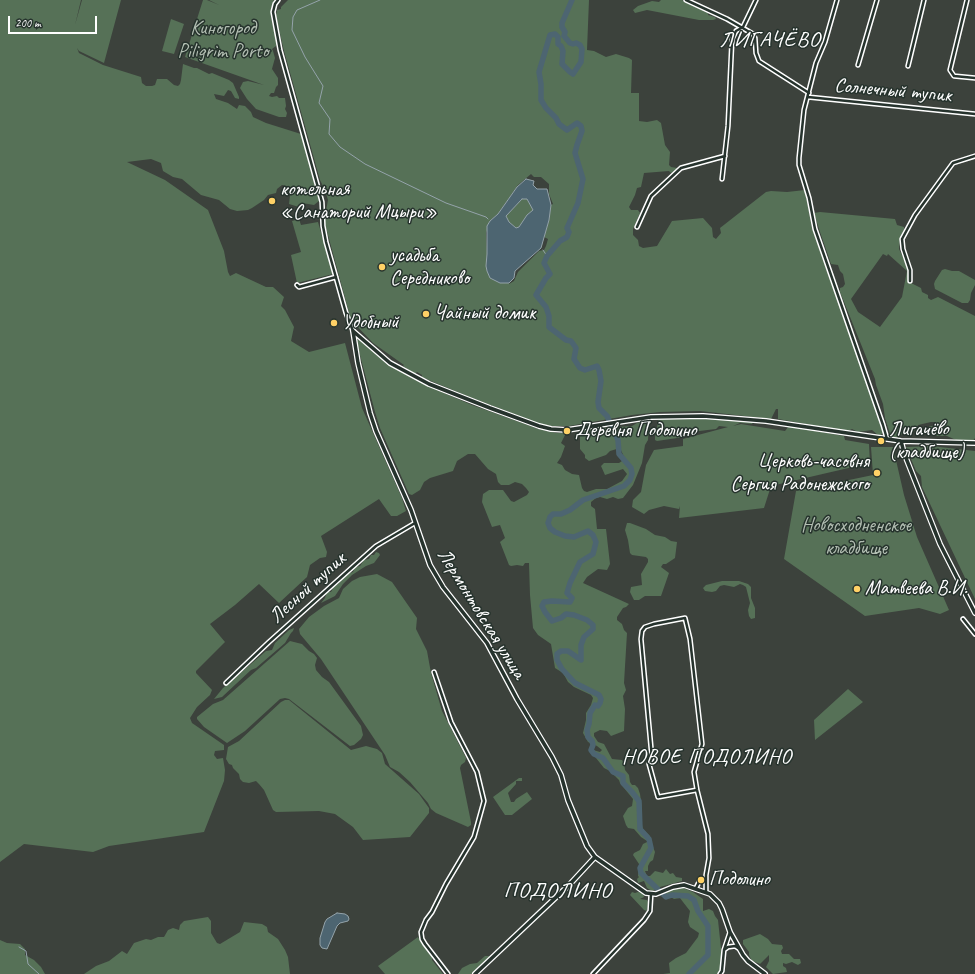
<!DOCTYPE html>
<meta charset="utf-8">
<style>
body{margin:0}
#map{position:relative;width:975px;height:974px;overflow:hidden;background:#3c423c;font-family:Caveat,sans-serif}
canvas{display:block}
.scale{position:absolute;left:8px;top:16px;width:89px;height:18px;box-sizing:border-box;border:2px solid #fff;border-top:0;padding-left:5px;font-size:12px;line-height:14px;white-space:nowrap;color:#fff;-webkit-text-stroke:3px #26332d;paint-order:stroke}
</style>
<div id="map">
<canvas width="975" height="974"></canvas>
<div class="scale">200 m</div>
</div>
<script>
const context = document.querySelector('canvas').getContext('2d');
context.lineJoin = 'round';
function paint(path, color) { context.fillStyle = color; context.fill(path, 'evenodd'); }
const shape = rows => new Path2D(rows.map(r => 'M' + r).join(''));
function strokePath(path, color, width, dash) { context.strokeStyle = color; context.lineWidth = width; context.lineCap = dash ? 'butt' : 'round'; context.setLineDash(dash || []); context.stroke(path); }
function drawText(font, color, halo, rows, align = 'center') {
  context.font = font + ' Caveat,sans-serif'; context.lineWidth = 3; context.setLineDash([]); context.textBaseline = 'middle'; context.strokeStyle = halo; context.fillStyle = color; for (const [text, x, y, turn = 0] of rows) {
    context.save(); context.translate(x, y); context.rotate((+turn || 0) * Math.PI / 180); context.textAlign = isNaN(turn) ? turn : align; if (halo) context.strokeText(text, 0, 0); context.fillText(text, 0, 0); context.restore();
  }
}
const green = shape([
 [0,0,81,0,75,25,76,43,75,25,82,0,121,0,104,63,79,51,77,48,79,53,103,65,141,77,142,83,146,86,152,86,155,85,157,79,167,79,174,85,178,86,180,84,181,80,183,64,194,68,197,68,209,74,212,73,229,80,233,83,239,97,239,99,235,98,231,91,228,90,224,96,214,94,216,99,228,103,237,109,239,105,245,106,251,112,253,117,266,123,301,134,319,201,314,205,302,203,299,207,289,204,291,187,282,185,277,189,276,193,268,195,264,200,252,208,248,210,237,211,230,209,219,200,201,195,182,179,173,177,163,171,161,163,151,159,127,162,165,180,208,210,224,251,228,272,230,276,236,273,266,287,273,287,284,297,281,306,285,310,294,327,291,341,309,352,345,343,362,408,402,498,406,511,397,516,391,516,379,499,321,536,327,552,326,557,320,558,310,565,307,577,279,603,259,584,235,605,210,624,225,642,196,671,196,673,212,690,210,695,197,707,190,718,192,723,224,745,224,750,215,751,214,755,217,759,223,758,225,770,224,781,204,832,109,846,93,852,24,844,0,862],
 [203,0,207,0,219,5,209,0,274,0,271,8,271,17,277,44,276,46,272,49,273,51,275,58,270,76,272,69,278,78,278,85,276,87,274,93,271,93,269,96,272,97,277,96,279,98,285,98,286,106,285,109,287,113,286,117,279,117,256,109,247,99,240,88,243,82,248,81,264,85,185,57],
 [288,0,589,0,587,50,594,51,606,57,616,54,629,58,632,60,631,93,639,93,639,121,647,122,657,120,661,123,665,145,670,152,669,165,671,167,677,168,676,171,671,173,669,171,644,173,641,187,637,188,635,195,629,207,631,210,638,210,640,213,633,229,633,235,638,240,639,246,643,248,657,246,672,221,703,218,712,228,713,237,716,239,721,233,720,228,766,192,771,191,787,192,805,190,812,228,881,425,883,432,881,435,878,435,872,430,858,432,852,429,848,431,839,430,778,419,778,409,776,409,771,419,700,411,660,412,632,415,569,426,551,426,540,424,472,398,431,381,422,377,422,375,417,372,415,374,403,366,404,365,373,343,351,320,325,224,325,216,328,200,325,190,320,180,284,51,278,25,276,15,277,10,281,9,281,7],
 [531,174,534,177,541,177,549,184,549,194,553,204,551,205,549,220,544,237,548,239,546,246,544,250,539,251,518,272,514,281,509,284,509,283,505,283,486,266,487,254,486,233,490,221,498,214,518,185],
 [661,0,682,0,708,12,708,15,715,17,716,19,713,20,699,20,647,10,635,13,633,10,638,6,652,1,659,2],
 [171,19,184,24,174,54,162,51],
 [522,199,527,199,533,210,532,211,527,215,519,227,516,228,509,222,506,216],
 [820,212,895,219,897,225,904,227,904,230,900,239,899,249,909,270,909,282,921,288,922,292,928,295,928,298,931,300,938,297,975,316,975,438,973,441,956,440,947,436,937,436,935,433,929,430,929,426,932,426,938,430,939,427,935,422,931,422,918,425,914,431,902,434,897,438,891,437,885,418,883,404,876,385,875,379,840,292,840,288,843,287,845,284,843,274,840,271,838,265,831,264,819,229,814,213],
 [883,254,887,256,888,254,907,271,902,297,880,327,858,312,851,299],
 [299,219,301,225,318,222,333,274,297,283,291,255,301,252,292,221],
 [945,269,952,271,959,271,975,280,975,285,971,293,970,300,968,303,962,303,935,289,934,284,935,281,942,270],
 [360,339,376,354,400,371,430,387,472,405,539,429,556,433,566,433,561,443,565,446,561,457,557,463,562,465,565,470,572,474,579,475,582,488,584,491,587,492,596,489,607,489,622,481,627,474,623,469,605,475,601,466,604,463,619,463,625,459,620,448,610,451,606,455,589,461,585,458,585,455,580,449,580,431,587,429,632,426,637,423,644,421,648,421,649,424,648,440,645,445,642,463,633,485,623,498,618,499,613,497,607,499,600,497,596,498,591,502,591,506,595,509,597,529,606,529,610,564,607,570,598,569,587,577,583,583,629,604,626,607,623,608,617,617,617,620,622,624,624,630,627,633,624,683,626,690,623,696,625,709,624,731,611,736,607,731,600,730,594,733,594,736,598,742,604,744,612,759,622,760,624,763,625,770,629,775,630,782,632,785,635,785,638,788,640,794,642,808,642,825,643,829,650,836,650,839,647,841,641,837,634,829,628,828,626,825,623,816,628,808,632,806,633,799,620,783,619,780,610,771,604,768,592,753,593,750,600,752,602,750,597,746,588,742,583,733,586,720,586,713,591,705,593,698,591,695,574,687,568,682,563,673,555,668,551,644,538,635,533,628,530,595,529,563,525,563,523,566,517,565,511,566,509,565,500,542,505,538,500,525,492,527,482,502,483,494,489,490,503,490,511,501,514,502,527,495,529,492,526,488,522,484,515,482,509,485,501,485,498,482,496,474,488,469,475,454,468,454,457,461,453,471,430,478,424,482,420,490,412,495,409,494,380,428,375,412,356,340],
 [703,417,753,422,752,424,740,423,733,426,741,424,785,431,789,426,844,436,845,440,869,444,870,463,771,486,764,508,679,518,680,506,679,509,664,506,649,510,644,514,632,507,633,500,641,492,646,465,654,450,683,446,683,439,728,427,719,426,716,429,691,432,684,437,657,441,655,440,655,437,659,418],
 [931,446,975,451,975,599,922,487,921,476,916,471,906,447],
 [871,447,893,447,904,495,917,537,949,610,940,614,919,608,865,616,784,559,796,491,873,475],
 [627,523,630,523,646,529,655,535,665,537,671,541,677,542,675,558,666,564,663,564,661,567,669,573,661,596,645,596,639,600,634,600,630,592,631,587,642,585,641,574,648,562,648,559,646,557,632,555,630,553,628,540,625,530],
 [376,552,379,553,380,555,374,563,366,566,352,575,343,584,335,596,321,603,325,598,327,592,331,592,334,586,338,584,347,574,353,572,355,567,360,566,364,560,369,559,371,555,374,555],
 [377,574,392,582,417,618,416,629,427,651,431,673,442,711,466,758,465,762,461,765,460,768,471,822,471,825,468,827,436,813,431,809,428,803,410,782,399,772,390,767,385,755,321,659,300,634,299,629,309,617,324,606,339,598,343,589,352,581,360,577],
 [722,581,739,581,748,584,751,587,751,598,755,608,755,618,751,619,749,616,748,610,750,603,746,587,743,585,740,584,734,587,724,585,720,586,716,591,712,592,705,591,703,588,706,585],
 [294,628,293,631,291,633,285,643,256,668,251,670,222,697,214,699,223,688,266,651,272,650,275,643,289,630],
 [290,641,302,644,309,651,314,654,317,658,315,665,316,670,322,677,329,682,361,726,363,735,361,739,354,745,350,746,289,699,285,698,280,699,245,731,227,743,204,727,197,719,197,717,213,704,223,700],
 [848,689,863,702,815,740,814,720],
 [285,700,289,700,351,750,366,746,377,749,382,753,385,764,419,794,429,808,429,813,410,837,363,840,353,827,335,814,319,811,276,812,273,810,264,790,259,784,256,781,249,783,243,782,240,779,239,774,233,768,232,765,229,764,226,759,228,747,239,741,281,702],
 [519,778,522,778,522,781,516,781,516,784,508,793,511,802,514,802,516,799,527,792,532,799,512,815,505,815,493,797],
 [647,842,653,847,655,852,653,860,650,862,648,866,648,871,645,871,647,876,650,876,655,871,663,873,666,869,670,874,673,873,676,877,682,878,682,881,660,887,652,891,647,888,644,881,638,883,637,879,639,877,638,876,639,864,633,855,634,853,640,850,643,844],
 [681,887,693,892,703,899,703,911,709,909,713,911,715,916,718,920,722,958,720,970,717,974,663,974,670,973,669,963,676,958,686,953,698,937,699,933,690,927,688,922,690,911,683,902,680,898,674,899,666,894,665,891,674,888],
 [632,892,635,893,638,892,643,893,644,897,640,899,647,900,648,902,647,911,644,910,630,895],
 [208,917,211,921,211,933,217,943,220,944,240,932,244,922,262,924,267,927,268,932,278,939,285,950,288,957,290,974,84,974,96,966,109,961,122,951,127,954,134,943,146,939,151,940,158,937,164,937,168,930,173,928,179,930,180,925,184,921],
 [760,934,768,939,772,944,782,945,783,948,781,951,782,954,789,954,794,959,800,959,801,963,798,965,792,962,786,964,783,963,783,966,786,968,787,972,773,974,766,967,769,961,769,955,760,964,752,961,749,955,749,952,743,944,743,940],
 [418,937,432,956,432,960,443,974,385,974,378,966],
 [0,940,7,943,20,944,25,949,25,955,34,960,41,967,45,974,0,974],
 [485,956,489,956,490,959,472,974,458,974,462,968,470,964,477,963]
]);
const water = shape([
 [526,179,534,181,533,185,537,189,547,189,551,205,549,220,541,248,515,271,514,278,509,283,500,283,490,278,487,271,486,266,487,254,487,226,490,221,498,214,517,187,526,179],
 [522,199,527,199,533,210,527,215,519,227,516,228,509,222,506,216,522,199],
 [337,913,345,914,348,916,349,919,348,921,340,923,337,926,327,949,322,948,320,945,320,938,325,922,327,919,337,913]
]);
const stream = shape([
 [320,0,297,10,293,17,292,30,305,57,323,86,319,103,330,119,329,134,340,147,365,164,446,203,486,217,488,219],
 [543,250,547,256],
 [19,947,26,951,28,964,39,974]
]);
const river = shape([
 [572,0,562,23,562,27,565,32,564,36,570,43,573,44,576,43,580,45,582,49,581,62,573,74,570,72,562,64,563,51,561,46,558,44,558,37,555,34,550,35,539,72,541,84,541,100,546,108,556,118,559,124,567,130,577,123,581,126,582,131,577,145,575,153,583,179,578,203,567,228,569,232,567,237,560,241,547,256,544,263,550,274,546,278,536,295,546,307,549,316,549,327,566,340,571,341,576,348,574,359,580,368,585,370,597,366,599,370,601,381,598,402,599,408,607,416,618,440,619,454,631,468,632,474,630,480,624,486,583,500,570,510,561,514,553,514,550,517,548,523,550,528,555,532,565,536,574,537,588,531,593,535,596,542,593,554,580,562,570,583,567,593,572,598,570,602,552,601,544,602,542,606,545,612,552,621,561,618,566,614,574,615,587,620,593,625,593,629,584,637,581,645,581,660,568,651,561,651,557,654,557,660,562,669,575,683,599,695,601,699,600,703,598,706,595,705,590,713,589,724,587,730,588,737,592,741,593,745,591,750,594,754,603,758,613,772,623,776,623,783,632,792,639,801,640,829,649,839,651,848,640,868,641,873,666,897,672,895,688,896,694,900,698,911,708,926,708,955,689,974]
]);
const street = shape([
 [278,0,275,4,273,12,280,50,322,202,323,226,326,242,346,313,353,331],
 [686,0,727,19,753,34,755,38,756,53,759,61,809,93],
 [837,0,825,42,816,63,804,110,799,158,799,165,809,198,815,229,883,425,887,439],
 [967,0,950,70,954,76,975,78],
 [858,65,877,0],
 [908,66,924,0],
 [808,97,975,114],
 [722,179,728,126,732,39,736,31,743,27,756,0],
 [637,227,651,196,681,168,725,156],
 [910,281,910,270,903,249,902,239,915,215,953,163,975,156],
 [297,285,299,287,336,277],
 [963,619,975,634],
 [434,672,451,722,477,772,484,801,474,837,446,884,432,912,426,920,421,932,422,939,425,944,448,974],
 [226,683,269,642,376,546,415,523],
 [697,790,658,797,649,764,652,758,641,639,642,631,645,627,654,624,685,618,690,639,702,744,694,772,697,790,708,834,709,858,706,875,706,892],
 [696,888,699,882,706,879],
 [724,950,730,932],
 [593,974,644,920,650,911,651,894],
 [720,974,722,971,724,950,728,947,735,946,738,948]
]);
const secondary = shape([
 [353,331,358,363,370,413,376,431,411,510,430,565,443,587,487,643,517,699,552,757,561,775,568,800,587,846,595,857,646,893,656,894,673,887,684,885,710,894,719,903,722,909,730,932,743,955,748,961,765,974],
 [353,331,390,363,429,384,490,408,539,426,551,429,567,430,651,417,703,416,766,421,901,441,975,443],
 [901,441,904,453,940,544,975,613],
 [475,974,570,884,595,857]
]);
const markers = [
 [272,201,4,"#ffd166"],
 [382,267,4,"#ffd166"],
 [426,314,4,"#ffd166"],
 [334,323,4,"#ffd166"],
 [567,431,4,"#ffd166"],
 [881,441,4,"#ffd166"],
 [877,473,4,"#ffd166"],
 [857,589,4,"#ffd166"],
 [701,880,4,"#ffd166"]
];
const parkNames = [
 ["Киногород",223,29],
 ["Piligrim Porto",223,52],
 ["Новосходненское",856,526],
 ["кладбище",856,549]
];
const streetNames = [
 ["Солнечный тупик",893,91,5],
 ["Лесной тупик",308,588,-42],
 ["Лермонтовская улица",481,614,58]
];
const poiNames = [
 ["котельная",280,190],
 ["«Санаторий Мцыри»",280,213],
 ["усадьба",390,256],
 ["Середниково",390,279],
 ["Чайный домик",434,314],
 ["Удобный",342,323],
 ["Лигачёво",889,430],
 ["(кладбище)",889,453],
 ["Деревня Подолино",575,431],
 ["Церковь-часовня",869,462,"right"],
 ["Сергия Радонежского",869,485,"right"],
 ["Матвеева В.И.",865,589],
 ["Подолино",709,880]
];
const neighbourhoodNames = [
 ["НОВОЕ ПОДОЛИНО",707,757]
];
const quarterNames = [
 ["ЛИГАЧЁВО",770,40],
 ["ПОДОЛИНО",558,891]
];
paint(green, '#567157');
paint(water, '#4d6571');
strokePath(water, '#94a3aa', 1);
strokePath(stream, '#94a3aa', 1);
strokePath(river, '#4d6571', 5.5);
strokePath(street, '#fff', 5.5);
strokePath(secondary, '#fff', 6);
strokePath(street, '#26332d', 2.5);
strokePath(secondary, '#26332d', 3.5);
for (const [x, y, r, color] of markers) { const dot = new Path2D(); dot.arc(x, y, r, 0, 2 * Math.PI); context.fillStyle = color; context.fill(dot); strokePath(dot, '#26332d', 1.5); }
drawText('20px', '#b3bfb3', '#26332d', parkNames);
drawText('20px', '#fff', '#26332d', streetNames);
drawText('20px', '#fff', '#26332d', poiNames, 'left');
context.letterSpacing = '1px';
drawText('21px', '#fff', '#26332d', neighbourhoodNames);
context.letterSpacing = '0px';
context.letterSpacing = '1px';
drawText('22px', '#fff', '#26332d', quarterNames);
context.letterSpacing = '0px';
</script>
